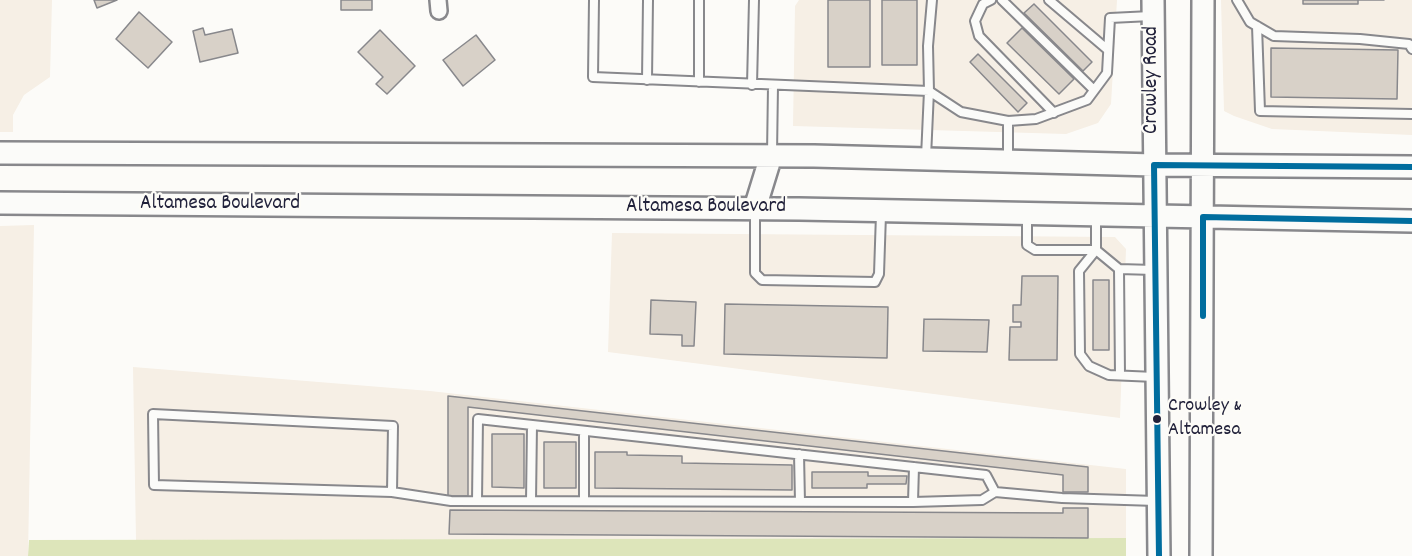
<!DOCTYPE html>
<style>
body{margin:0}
canvas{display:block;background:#fcfbf8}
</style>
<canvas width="1412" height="556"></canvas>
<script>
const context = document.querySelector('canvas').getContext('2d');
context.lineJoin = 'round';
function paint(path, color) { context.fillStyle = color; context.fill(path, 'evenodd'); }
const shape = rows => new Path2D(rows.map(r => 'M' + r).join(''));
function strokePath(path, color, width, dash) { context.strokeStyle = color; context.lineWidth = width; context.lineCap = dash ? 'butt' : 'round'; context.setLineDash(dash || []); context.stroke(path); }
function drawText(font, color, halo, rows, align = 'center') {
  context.font = font + ' Dekko,sans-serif'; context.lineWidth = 4.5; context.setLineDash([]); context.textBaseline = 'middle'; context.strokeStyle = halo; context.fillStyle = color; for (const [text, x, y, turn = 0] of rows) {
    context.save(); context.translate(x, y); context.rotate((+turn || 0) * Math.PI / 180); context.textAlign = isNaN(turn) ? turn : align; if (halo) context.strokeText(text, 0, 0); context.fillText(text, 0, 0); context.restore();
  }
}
const built = shape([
 [0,0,52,0,50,77,24,95,13,115,13,132,0,132],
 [799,0,1117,0,1111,104,1098,123,1066,134,793,126,795,6],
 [1221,0,1412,0,1412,135,1272,129,1234,116,1224,111],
 [34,225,28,556,0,556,0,226],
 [612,233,1115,237,1126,249,1120,418,608,352],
 [133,367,430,391,1126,469,1126,538,136,540]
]);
const green = shape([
 [1126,538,1126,556,28,556,29,540]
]);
const building = shape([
 [94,0,117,0,97,8,94,0],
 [341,0,372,0,372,10,341,10,341,0],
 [828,0,870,0,870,67,828,67,828,0],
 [882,0,917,0,917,65,882,65,882,0],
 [1303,0,1384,0,1358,0,1358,4,1303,4,1303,0],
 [1034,4,1092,62,1083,71,1024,13,1034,4],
 [139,12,172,42,148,68,116,39,139,12],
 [203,28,205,35,232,29,238,53,200,62,193,31,203,28],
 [1022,28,1074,79,1059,94,1007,43,1022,28],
 [380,30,415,66,387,94,376,84,383,77,358,52,380,30],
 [476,35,495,60,463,86,443,60,476,35],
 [1271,48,1398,50,1397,99,1271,97,1271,48],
 [978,54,1027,103,1018,112,970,62,978,54],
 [1022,276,1058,276,1057,360,1009,360,1010,327,1021,327,1021,322,1013,322,1013,305,1021,305,1022,276],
 [1093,280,1109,280,1109,350,1093,350,1093,280],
 [651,300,696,302,694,346,682,346,682,335,650,334,651,300],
 [725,304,888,307,887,358,724,354,725,304],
 [924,319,989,320,987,352,923,351,924,319],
 [448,396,1088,467,1088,492,1063,492,1063,475,468,407,468,496,448,496,448,396],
 [492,434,524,434,524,488,492,487,492,434],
 [544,442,576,442,576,488,544,488,544,442],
 [595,452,627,452,627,455,682,456,682,463,792,465,792,490,595,488,595,452],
 [812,472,868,472,868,476,907,476,906,484,867,484,867,488,812,488,812,472],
 [1063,508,1088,508,1088,538,449,534,450,510,1063,513,1063,508]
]);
const lane = shape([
 [594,0,593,77,929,91,961,112,1008,121,1036,119,1087,100,1107,73,1110,18,1151,16],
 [991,0,983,4,975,21,979,36,1054,113],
 [1002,0,1094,90],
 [1049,0,1108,50],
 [1237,0,1250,22,1274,36,1360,39,1409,44,1412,49],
 [1257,26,1260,111,1412,114],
 [647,80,648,0],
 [699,82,699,0],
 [752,85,754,0],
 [1008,121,1008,158],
 [772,154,773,86],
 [926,157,929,91,928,46,932,0],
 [755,210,755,273,762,280,875,282,879,274,881,214],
 [1027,216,1027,245,1035,250,1096,250,1096,217],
 [1119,269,1120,375],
 [1154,270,1119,269,1096,250,1079,271,1080,354,1089,366,1109,375,1155,377],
 [799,454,800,502],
 [392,492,393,426,153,414,154,485,392,492,451,501,913,502,982,500,995,492,1062,498,1156,501],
 [477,501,478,419,986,475,995,492],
 [531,501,532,425],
 [584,501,584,431],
 [913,502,914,467]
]);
const street = shape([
 [438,0,439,11]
]);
const secondary = shape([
 [1153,0,1159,556],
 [0,153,814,156,1154,165,1412,167],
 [0,203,799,209,1412,221],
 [755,208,771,156],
 [1201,556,1203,0]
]);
const bus1 = shape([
 [1203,316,1203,217,1412,221],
 [1159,556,1154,165,1412,167]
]);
const markers = [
 [1157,419,5,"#22223b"]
];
const busNames = [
 ["Crowley &",1168,407],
 ["Altamesa",1168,431]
];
const streetNames = [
 ["Crowley Road",1153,80,-90],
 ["Altamesa Boulevard",220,205],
 ["Altamesa Boulevard",706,208]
];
paint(built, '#f6efe5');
paint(green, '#dde5ba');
paint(building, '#d8d1c8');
strokePath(building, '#88888c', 1.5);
strokePath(lane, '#88888c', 12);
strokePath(street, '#88888c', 20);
strokePath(secondary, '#88888c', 26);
strokePath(lane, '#fbfbf9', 8);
strokePath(street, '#fbfbf9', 15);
strokePath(secondary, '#fbfbf9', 21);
strokePath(bus1, '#006d9e', 6);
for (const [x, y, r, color] of markers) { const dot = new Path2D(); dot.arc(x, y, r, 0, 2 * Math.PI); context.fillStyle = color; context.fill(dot); strokePath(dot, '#fdfcf7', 2); }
drawText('20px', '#22223b', '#fdfcf7', busNames, 'left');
drawText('21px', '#22223b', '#fdfcf7', streetNames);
</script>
